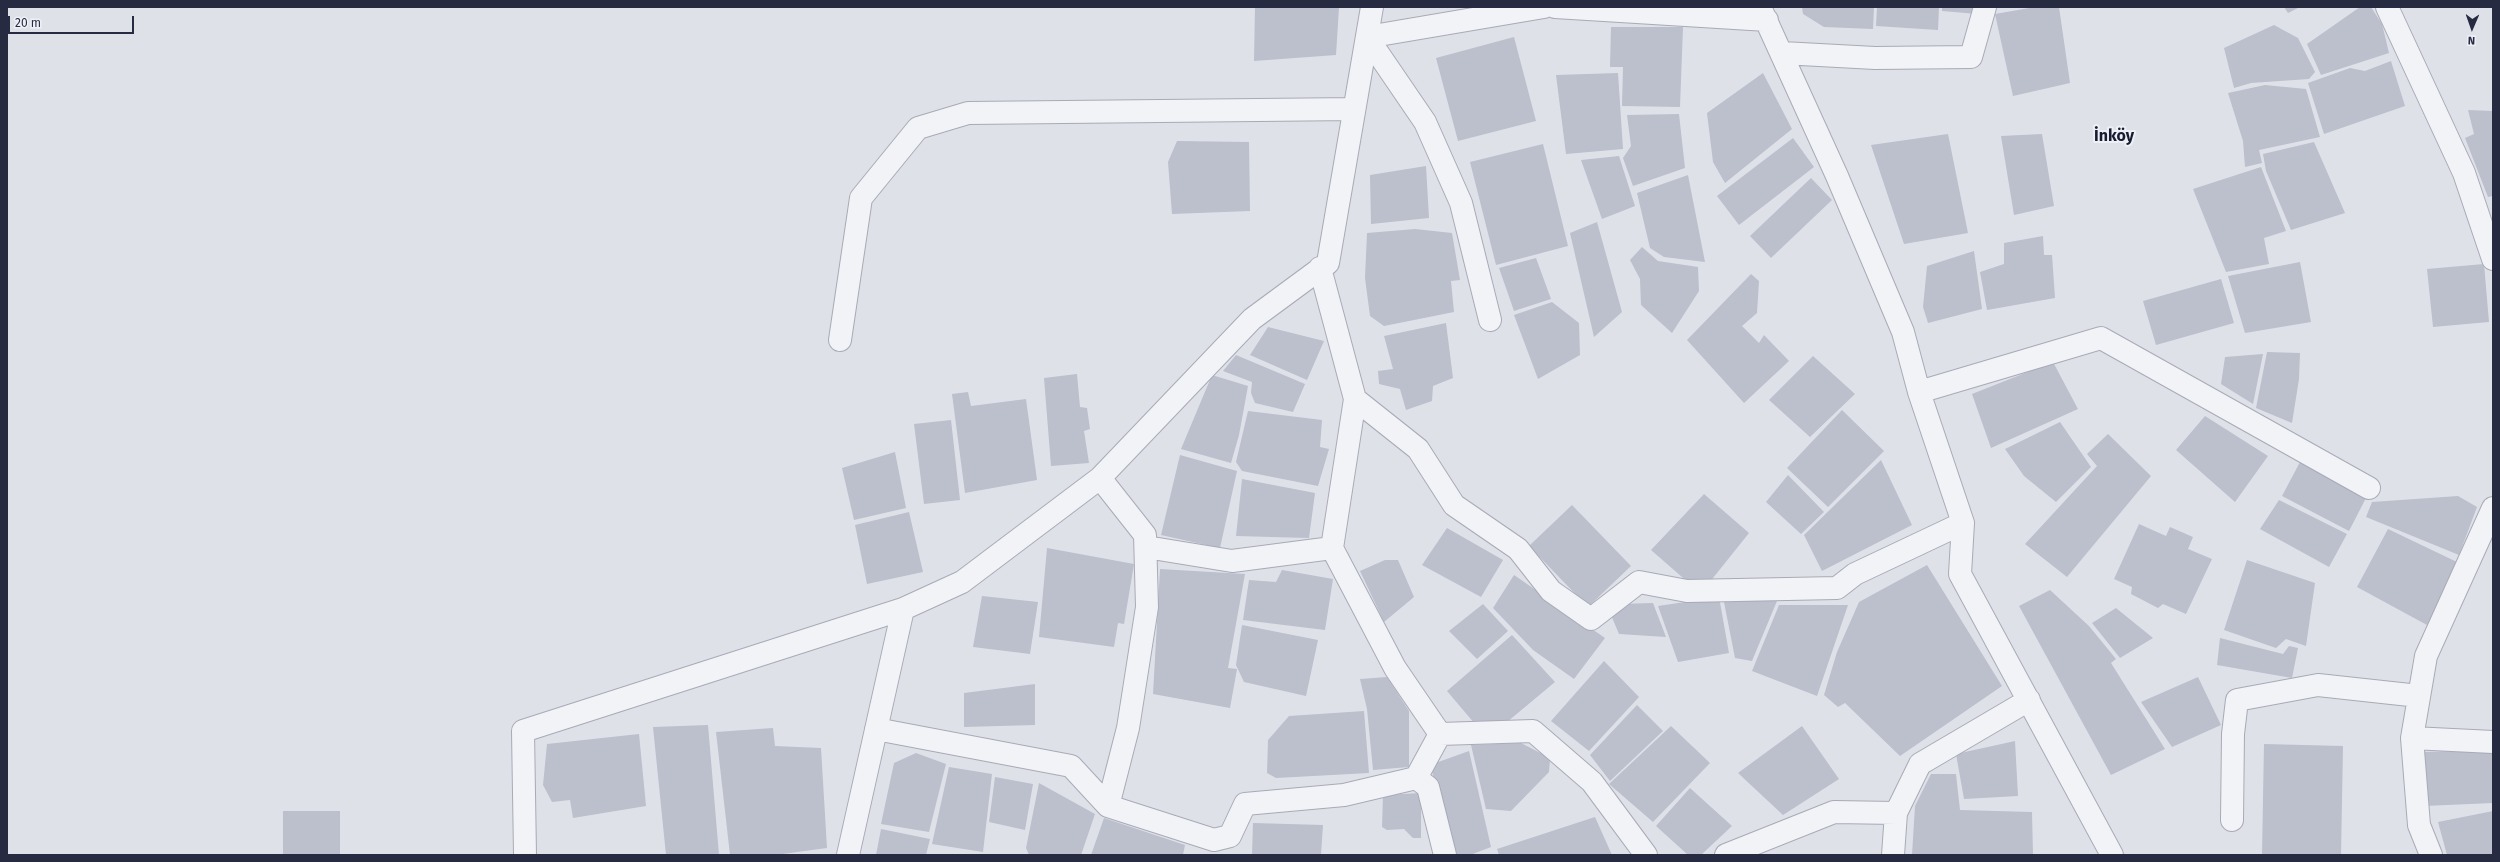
<!DOCTYPE html>
<meta charset="utf-8">
<style>
body{margin:0}
#map{position:relative;width:2500px;height:862px;overflow:hidden;background:#dfe1e9;font-family:"Fira Sans",sans-serif}
canvas{display:block}
.frame{position:absolute;inset:0;border:8px solid #272b41;pointer-events:none}
.north{position:absolute;left:2452px;top:8px;width:40px;height:40px;-webkit-text-stroke:3px #eef0f6;paint-order:stroke;rotate:182deg;font-size:11px;font-weight:700;line-height:16px;text-align:center;color:#272b41}
.north::after{content:'';display:block;margin:auto;width:14px;height:18px;background:#272b41;clip-path:polygon(50% 0,100% 100%,50% 72%,0 100%)}
.scale{position:absolute;left:8px;top:16px;width:126px;height:18px;box-sizing:border-box;border:2px solid #272b41;border-top:0;padding-left:5px;font-size:12px;line-height:14px;white-space:nowrap;color:#272b41;-webkit-text-stroke:3px #eef0f6;paint-order:stroke}
</style>
<div id="map">
<canvas width="2500" height="862"></canvas>
<div class="frame"></div>
<div class="north">N</div>
<div class="scale">20 m</div>
</div>
<script>
const context = document.querySelector('canvas').getContext('2d');
context.lineJoin = 'round';
function paint(path, color) { context.fillStyle = color; context.fill(path, 'evenodd'); }
const shape = rows => new Path2D(rows.map(r => 'M' + r).join(''));
function strokePath(path, color, width, dash) { context.strokeStyle = color; context.lineWidth = width; context.lineCap = dash ? 'butt' : 'round'; context.setLineDash(dash || []); context.stroke(path); }
function drawText(font, color, halo, rows, align = 'center') {
  context.font = font + ' "Fira Sans",sans-serif'; context.lineWidth = 4; context.setLineDash([]); context.textBaseline = 'middle'; context.strokeStyle = halo; context.fillStyle = color; for (const [text, x, y, turn = 0] of rows) {
    context.save(); context.translate(x, y); context.rotate((+turn || 0) * Math.PI / 180); context.textAlign = isNaN(turn) ? turn : align; if (halo) context.strokeText(text, 0, 0); context.fillText(text, 0, 0); context.restore();
  }
}
const building = shape([
 [1255,7,1339,7,1336,55,1254,61],
 [1802,7,1874,7,1873,29,1824,27,1803,14],
 [1877,7,1939,7,1938,30,1876,26],
 [1942,7,1979,7,1977,14,1942,11],
 [2035,7,2059,7,2070,83,2013,96,1995,14],
 [2284,7,2300,7,2288,13],
 [2360,7,2371,7,2382,24,2389,53,2321,75,2307,44],
 [2274,25,2298,38,2315,72,2309,79,2251,83,2234,88,2224,48],
 [1611,27,1683,27,1680,107,1622,106,1623,67,1610,67],
 [1514,37,1536,121,1458,141,1436,58],
 [2391,61,2405,106,2324,134,2308,83,2350,68,2365,71],
 [1618,73,1623,149,1566,154,1556,75],
 [1763,73,1792,129,1725,183,1713,162,1707,113],
 [2265,85,2306,89,2320,137,2259,150,2262,163,2245,167,2243,141,2228,93],
 [2468,110,2493,111,2493,196,2488,197,2465,138,2474,134],
 [1679,114,1685,168,1633,186,1623,158,1631,146,1627,115],
 [1948,134,1968,233,1904,244,1871,145],
 [2042,134,2054,206,2014,215,2001,136],
 [1793,138,1814,167,1739,225,1717,196],
 [1177,141,1249,142,1250,211,1172,214,1168,162],
 [2314,142,2345,213,2291,230,2266,171,2263,154],
 [1543,144,1568,246,1496,265,1470,162],
 [1619,156,1635,206,1602,219,1581,160],
 [1426,166,1429,218,1371,224,1370,175],
 [2261,167,2286,231,2264,238,2269,264,2226,272,2193,189],
 [1688,175,1705,262,1664,257,1650,248,1637,193],
 [1811,178,1832,200,1771,258,1750,236],
 [1597,222,1622,312,1594,337,1570,233],
 [1415,229,1452,233,1460,280,1451,281,1454,312,1384,326,1370,316,1365,278,1367,233],
 [2043,236,2044,255,2052,255,2055,298,1987,310,1980,272,2004,264,2004,243],
 [1642,247,1658,261,1698,267,1699,291,1672,333,1641,305,1640,279,1630,260],
 [1974,251,1982,309,1928,323,1923,307,1927,266],
 [1536,258,1551,299,1514,311,1499,268],
 [2300,262,2311,322,2245,333,2228,276],
 [2484,264,2489,322,2433,327,2427,269],
 [1751,274,1759,281,1757,313,1742,326,1759,343,1764,335,1789,361,1744,403,1687,340],
 [2221,279,2234,323,2156,345,2143,301],
 [1552,302,1579,323,1580,355,1538,379,1514,315],
 [1446,323,1453,378,1433,386,1432,401,1406,410,1400,389,1379,384,1378,371,1393,369,1384,336],
 [1268,327,1324,341,1307,380,1250,355],
 [2267,352,2300,353,2299,379,2292,423,2256,408],
 [2263,354,2253,404,2221,384,2225,357],
 [1236,355,1305,384,1293,412,1255,403,1251,393,1252,382,1223,371],
 [1813,356,1855,394,1810,437,1769,400],
 [2053,362,2078,409,1991,448,1972,394],
 [1077,374,1080,407,1087,408,1090,429,1084,431,1089,463,1051,466,1044,378],
 [1212,375,1248,386,1239,435,1231,463,1181,449],
 [968,392,971,406,1026,399,1037,480,965,493,952,394],
 [1842,410,1884,451,1828,507,1787,468],
 [1248,411,1322,420,1320,447,1329,449,1318,486,1242,471,1236,462],
 [2205,416,2268,456,2235,502,2176,450],
 [951,420,960,500,924,504,914,424],
 [2060,422,2091,467,2056,502,2024,476,2005,449],
 [2108,434,2151,476,2067,577,2025,544,2097,466,2087,454],
 [895,452,906,508,854,520,842,468],
 [1180,455,1237,471,1220,548,1161,535],
 [1881,460,1912,525,1822,571,1804,535],
 [2300,462,2367,496,2349,531,2282,496],
 [1788,475,1824,512,1801,534,1766,502],
 [1242,479,1315,493,1309,538,1236,536],
 [1704,494,1749,533,1709,583,1690,584,1651,550],
 [2458,496,2477,507,2459,555,2366,517,2372,502],
 [2279,500,2347,534,2329,567,2260,529],
 [1572,505,1631,566,1588,607,1529,546],
 [909,512,923,572,867,584,855,525],
 [2139,524,2166,536,2170,527,2193,537,2188,549,2212,559,2186,614,2163,604,2158,608,2131,594,2132,587,2114,579],
 [1447,528,1503,560,1481,597,1422,565],
 [2388,529,2459,563,2427,625,2357,587],
 [1047,548,1134,564,1124,624,1118,623,1114,647,1039,637],
 [1385,560,1398,560,1414,597,1384,622,1360,571],
 [2247,560,2315,583,2306,646,2286,639,2276,648,2224,630],
 [1927,565,2002,686,1900,756,1845,703,1838,707,1824,695,1837,652,1859,602],
 [1160,569,1245,574,1228,668,1237,669,1230,708,1153,694],
 [1282,570,1333,579,1325,630,1243,620,1249,580,1276,582],
 [1514,575,1605,638,1574,679,1533,650,1493,608],
 [2050,590,2089,626,2116,659,2111,663,2165,749,2111,775,2019,606],
 [982,596,1038,602,1030,654,973,647],
 [1719,597,1729,653,1678,662,1658,606],
 [1723,597,1777,601,1752,661,1735,658],
 [1653,603,1666,637,1619,634,1611,615,1620,604],
 [1483,604,1508,631,1477,659,1449,631],
 [1779,605,1848,605,1817,696,1752,671],
 [2116,608,2153,638,2120,658,2092,623],
 [1242,625,1318,640,1306,696,1244,682,1236,665],
 [1512,635,1555,682,1501,727,1475,724,1447,691],
 [2220,638,2283,654,2289,646,2298,648,2292,678,2217,665],
 [1604,661,1639,697,1589,751,1551,721],
 [1387,677,1409,711,1409,767,1373,770,1367,709,1360,679],
 [2198,677,2221,725,2172,747,2141,702],
 [1035,684,1035,725,964,727,964,693],
 [1637,705,1663,731,1610,781,1590,755],
 [1364,711,1369,773,1276,778,1267,773,1268,740,1289,716],
 [708,725,719,855,666,855,653,727],
 [1671,726,1710,763,1653,822,1609,784],
 [1802,726,1839,779,1783,815,1738,773],
 [773,728,775,746,821,748,827,848,775,855,730,855,716,732],
 [639,734,646,806,573,818,570,800,552,802,543,785,547,744],
 [2015,741,2018,796,1964,799,1956,754],
 [1521,743,1550,758,1549,772,1511,811,1486,809,1471,745],
 [2264,744,2343,746,2341,855,2262,855],
 [2493,750,2493,803,2424,806,2421,752],
 [1469,751,1491,847,1470,855,1457,855,1430,765],
 [916,753,946,764,929,832,881,824,894,763],
 [949,767,992,774,983,852,932,844],
 [1931,774,1956,774,1960,810,2032,812,2033,855,1912,855,1915,806],
 [995,777,1033,784,1025,830,989,822],
 [1039,783,1095,814,1081,855,1029,855,1026,848],
 [1690,788,1732,826,1701,855,1688,855,1656,826],
 [1421,793,1421,838,1413,838,1404,829,1387,830,1382,827,1383,795],
 [283,811,340,811,340,855,283,855],
 [2493,811,2493,855,2447,855,2438,822],
 [1595,817,1612,855,1499,855,1497,849],
 [1104,818,1185,845,1183,855,1091,855],
 [1253,823,1323,825,1321,855,1252,855],
 [881,829,930,839,926,855,876,855]
]);
const minor = shape([
 [1555,7,1767,20],
 [1760,7,1837,176,1903,332,1919,392,1963,523,1960,574,2112,855],
 [2387,7,2464,173,2493,259],
 [1782,53,1875,58,1971,57,1985,7],
 [1320,268,1355,399,1418,449,1454,505,1518,549,1551,591,1591,619,1639,582,1687,591,1837,588,1855,574,1963,523],
 [1490,320,1461,203,1425,122,1367,37,1544,7],
 [840,340,861,198,918,128,968,113,1354,109],
 [1919,392,2101,338,2369,488],
 [1100,478,1145,535,1147,607,1128,728,1108,806],
 [1146,547,1232,561,1332,548],
 [876,729,1071,766,1108,806,1214,840,1230,836,1245,804,1344,795,1416,778,1440,734,1395,668,1332,548,1355,399],
 [1440,734,1533,731,1592,782,1646,855],
 [2412,738,2493,742],
 [1416,778,1428,787,1445,855],
 [2232,820,2233,734,2237,700,2318,685,2419,696],
 [525,855,523,731,903,609,962,582,1100,478,1252,319,1328,263,1372,7],
 [848,855,903,609],
 [1726,855,1834,812,1896,813,1920,764,2029,700],
 [1893,855,1896,813],
 [2431,855,2419,825,2412,738,2426,656,2493,508]
]);
const districtNames = [
 ["İnköy",2114,137]
];
paint(building, '#bcbfcc');
strokePath(minor, '#a8aab7', 24);
strokePath(minor, '#f2f3f7', 22);
drawText('bold 16px', '#191d32', '#eef0f6', districtNames);
</script>
